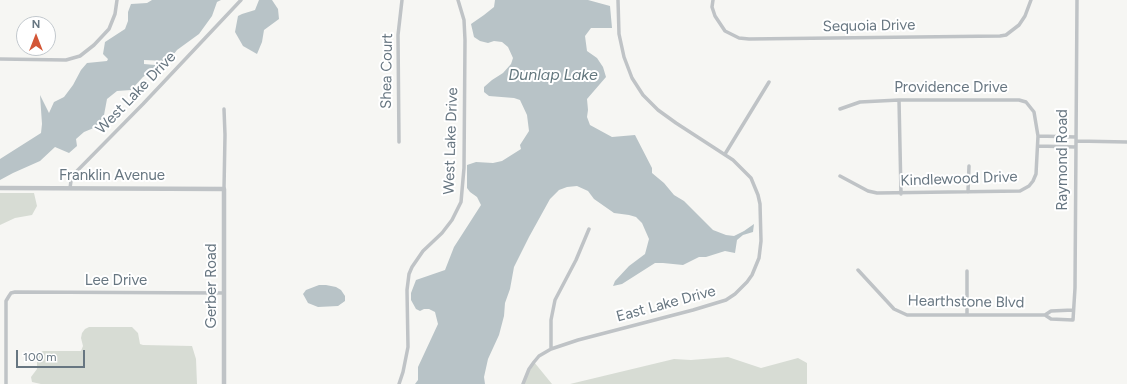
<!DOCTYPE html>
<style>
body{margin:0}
#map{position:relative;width:1127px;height:384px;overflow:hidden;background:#f6f6f3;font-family:Figtree,sans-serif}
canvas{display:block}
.north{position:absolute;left:16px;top:16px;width:40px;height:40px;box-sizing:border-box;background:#fff;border:1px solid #c2c8cd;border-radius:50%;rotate:0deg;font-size:11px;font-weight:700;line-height:16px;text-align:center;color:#677681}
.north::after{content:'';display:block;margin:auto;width:14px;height:18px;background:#d35636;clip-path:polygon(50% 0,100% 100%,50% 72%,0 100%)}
.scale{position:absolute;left:16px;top:350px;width:69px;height:18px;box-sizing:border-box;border:2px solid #677681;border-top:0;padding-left:5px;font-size:12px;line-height:14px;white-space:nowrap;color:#677681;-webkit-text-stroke:3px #fff;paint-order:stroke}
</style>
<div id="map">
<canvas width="1127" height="384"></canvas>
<div class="north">N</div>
<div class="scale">100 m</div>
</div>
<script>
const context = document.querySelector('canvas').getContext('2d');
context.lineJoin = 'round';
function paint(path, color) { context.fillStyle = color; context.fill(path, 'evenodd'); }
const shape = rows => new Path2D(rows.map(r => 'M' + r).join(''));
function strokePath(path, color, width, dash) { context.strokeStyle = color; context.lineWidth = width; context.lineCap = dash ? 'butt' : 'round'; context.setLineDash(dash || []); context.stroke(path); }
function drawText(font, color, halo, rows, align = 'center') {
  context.font = font + ' Figtree,sans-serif'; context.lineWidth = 4; context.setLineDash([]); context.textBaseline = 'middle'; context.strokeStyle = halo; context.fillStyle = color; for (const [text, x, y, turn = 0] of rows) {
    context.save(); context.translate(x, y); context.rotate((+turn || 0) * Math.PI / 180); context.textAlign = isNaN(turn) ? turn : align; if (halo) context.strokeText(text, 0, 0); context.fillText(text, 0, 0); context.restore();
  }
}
const green = shape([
 [0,193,34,193,37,206,32,215,15,218,0,225],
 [89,327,132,327,138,333,140,344,143,345,192,346,196,359,197,384,41,384,32,382,31,377,37,369,37,354,43,351,81,351,83,346,81,338,82,333,85,329],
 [728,357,761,368,798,358,807,363,807,384,570,384,674,359,691,360],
 [534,362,552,384,523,384]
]);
const water = shape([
 [152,0,221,0,217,2,212,16,199,34,177,50,170,59,166,61,144,60,144,64,155,65,155,69,143,77,131,90,117,91,107,99,104,115,96,127,84,132,76,139,77,146,69,153,55,147,40,161,13,173,0,180,0,159,41,133,42,124,40,95,49,113,54,102,64,97,73,85,81,70,87,63,107,61,108,59,103,54,105,42,125,29,128,21,128,12,131,4,147,3],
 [259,0,272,0,278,9,279,19,264,30,262,42,257,54,243,46,235,32,238,16,242,14,255,10],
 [495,0,588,0,610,6,612,28,591,28,585,36,587,51,597,58,603,67,606,77,587,99,588,110,587,117,590,125,612,137,635,135,652,168,652,173,664,183,674,195,684,201,713,230,726,235,734,236,744,231,754,224,753,232,743,235,737,240,735,253,725,251,706,257,699,257,683,265,663,263,655,263,622,284,613,286,615,281,629,266,645,254,649,239,642,223,636,217,629,215,614,213,594,199,588,191,577,186,567,187,559,190,550,199,529,237,514,267,510,289,505,303,504,316,499,335,488,359,484,377,485,384,415,384,418,380,418,367,438,324,435,312,429,309,424,309,420,311,416,309,411,300,411,293,416,280,445,270,454,247,481,205,477,197,470,192,467,188,467,165,476,162,493,163,502,161,521,149,520,145,529,131,527,115,520,100,514,98,489,96,484,92,484,87,492,80,503,73,511,64,513,58,508,47,502,42,494,41,488,43,480,41,474,37,471,24,484,15,494,7],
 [319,285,326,285,336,287,341,290,345,296,345,301,338,306,318,307,308,303,303,294,306,290]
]);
const minor = shape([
 [713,0,712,7,715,16,725,31,739,38,749,39,1000,36,1006,35,1019,25,1025,16,1031,0],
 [0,59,66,60,80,56,94,45,109,29,115,14,117,0],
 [899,100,901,194],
 [224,109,225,135,224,189],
 [840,109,860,102,899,100,1019,100,1026,102,1034,112,1038,136,1036,174,1033,181,1029,186,1020,191,877,193,868,191,840,176],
 [1038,136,1076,137],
 [1076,141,1127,142],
 [399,142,398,35,402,0],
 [1038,146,1076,147],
 [725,154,769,82],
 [70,188,71,181,73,175,143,104,241,0],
 [968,192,969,166],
 [858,270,894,309,907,315,1045,315],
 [967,271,967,315],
 [1045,315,1051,319,1073,320,1075,288,1077,0],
 [1045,315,1051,311,1073,310],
 [551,349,551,320,555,300,576,260,589,229],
 [6,384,6,301,9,296,11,293,15,292,224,293],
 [399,384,403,372,408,347,407,290,409,274,412,267,423,251,442,233,452,220,461,202,464,168,465,40,464,20,458,0],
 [523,384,529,369,534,362,539,356,551,349,578,340,693,310,726,300,735,294,747,282,752,275,759,258,761,241,760,204,758,195,751,178,733,160,676,123,658,110,643,95,632,78,624,57,619,34,618,0]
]);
const tertiary = shape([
 [0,188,224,189,224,384]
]);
const streetNames = [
 ["Sequoia Drive",869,26,-1],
 ["Shea Court",387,71,-89],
 ["Providence Drive",951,88],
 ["West Lake Drive",136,93,-46],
 ["West Lake Drive",451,141,-88],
 ["Raymond Road",1063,160,-90],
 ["Franklin Avenue",112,176],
 ["Kindlewood Drive",959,179,-2],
 ["Lee Drive",116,281],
 ["Gerber Road",212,286,-90],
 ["Hearthstone Blvd",966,302,1],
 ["East Lake Drive",666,304,-15]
];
const waterNames = [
 ["Dunlap Lake",553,75]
];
paint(green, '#d7dcd4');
paint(water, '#b8c3c7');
strokePath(minor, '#bfc3c6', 3.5);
strokePath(tertiary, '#bfc3c6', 4.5);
drawText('15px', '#677681', '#fff', streetNames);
drawText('italic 16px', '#63777e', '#fff', waterNames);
</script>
